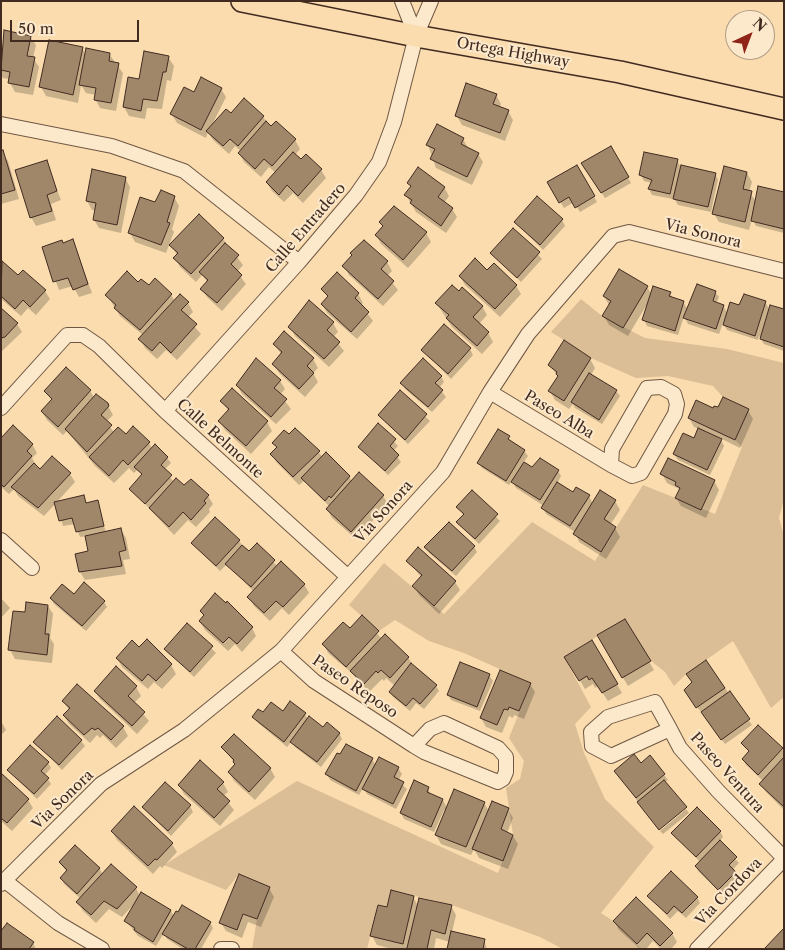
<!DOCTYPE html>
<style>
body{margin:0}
#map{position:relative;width:785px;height:950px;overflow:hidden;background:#fadcae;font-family:"Libre Caslon Text",serif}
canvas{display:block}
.frame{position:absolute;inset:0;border:2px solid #412b21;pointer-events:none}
.north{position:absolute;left:725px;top:10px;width:50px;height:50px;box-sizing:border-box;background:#fce8ca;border:1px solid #b19c86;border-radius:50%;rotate:43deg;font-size:14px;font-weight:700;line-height:20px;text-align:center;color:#412b21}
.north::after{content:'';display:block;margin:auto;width:18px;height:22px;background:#8f2418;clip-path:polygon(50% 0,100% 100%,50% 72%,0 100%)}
.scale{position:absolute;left:10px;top:20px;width:129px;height:22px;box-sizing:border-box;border:2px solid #412b21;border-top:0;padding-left:6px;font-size:15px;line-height:18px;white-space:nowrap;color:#412b21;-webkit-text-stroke:4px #fce8ca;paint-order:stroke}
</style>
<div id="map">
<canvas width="785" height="950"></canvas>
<div class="frame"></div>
<div class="north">N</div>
<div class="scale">50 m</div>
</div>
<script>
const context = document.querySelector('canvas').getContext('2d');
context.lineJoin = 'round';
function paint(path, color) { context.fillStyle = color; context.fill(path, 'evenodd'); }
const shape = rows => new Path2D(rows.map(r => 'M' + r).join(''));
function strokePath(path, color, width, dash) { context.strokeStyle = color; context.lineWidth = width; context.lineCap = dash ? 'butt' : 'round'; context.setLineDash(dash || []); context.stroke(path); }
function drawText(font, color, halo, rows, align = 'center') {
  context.font = font + ' "Libre Caslon Text",serif'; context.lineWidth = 4; context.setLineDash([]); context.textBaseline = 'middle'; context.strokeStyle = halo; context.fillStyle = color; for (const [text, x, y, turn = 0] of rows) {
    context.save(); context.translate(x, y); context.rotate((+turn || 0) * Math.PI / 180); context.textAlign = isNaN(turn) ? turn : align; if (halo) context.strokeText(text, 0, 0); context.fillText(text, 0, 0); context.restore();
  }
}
const green = shape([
 [581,299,602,316,645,338,727,349,784,363,784,499,779,518,784,536,784,697,771,708,733,641,686,674,674,686,665,672,651,661,625,619,564,657,591,707,575,724,584,753,605,799,654,847,601,913,613,921,641,949,563,949,540,937,452,905,391,890,387,907,378,905,367,949,252,949,257,919,269,887,239,874,226,890,164,865,297,781,498,873,513,835,506,788,520,779,524,761,509,738,531,683,464,653,429,641,395,620,379,631,349,605,384,563,444,614,532,522,595,561,643,485,715,514,742,447,735,440,749,409,723,397,713,386,668,376,636,378,591,358,564,340,551,332]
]);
const shadow = shape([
 [5,32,30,37,36,45,33,58,39,67,33,95,15,92,10,83,10,79,3,78,1,75,1,51],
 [82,48,86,55,109,54,123,73,116,111,100,108,95,99,96,95,86,93,81,85,78,103,46,96,41,87],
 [168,57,174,66,171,81,167,80,162,109,147,108,145,119,129,116,124,107,140,80],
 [221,89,226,97,212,125,231,115,263,117,271,128,276,123,295,140,300,149,295,155,301,161,321,170,326,178,303,203,293,193,284,202,272,191,267,183,276,173,269,167,261,177,244,162,239,153,241,151,235,146,229,154,213,140,208,132,206,138,177,123,172,114,194,94],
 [496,95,501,104,499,108,508,111,513,120,505,141,462,125,457,116],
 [463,139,468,148,478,154,483,162,472,185,436,168,428,145],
 [611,148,631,183,605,198,586,169],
 [1,152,8,161,19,199,1,204],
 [677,160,680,166,715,174,718,180,711,212,678,205,673,197,673,199,652,195,649,189,652,183,644,181,641,175],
 [46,162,61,200,51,204,56,220,36,226,31,217],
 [577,167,597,202,580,212,574,202,564,208,549,183],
 [725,168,747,173,752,182,749,192,756,201,784,194,784,233,756,226,752,219,749,230,719,222,714,214],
 [125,178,130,187,121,233,99,228,94,220,96,210,92,210,87,201],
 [409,183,444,187,449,196,444,203,452,209,457,217,446,233,416,212,406,195,411,188],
 [174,197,179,206,172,229,174,232,166,253,135,242,130,233],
 [394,208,426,233,431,242,408,268,381,244,376,235,383,227,381,223],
 [562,220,565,226,543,250,515,222],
 [514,229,542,259,521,282,492,253],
 [223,239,243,265,237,272,246,284,222,311,207,297,202,289,208,283,202,275,196,282,180,267,175,258,177,255,171,245],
 [73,241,92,293,79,297,73,286,59,290,43,247],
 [387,262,392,271,387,276,398,290,383,306,349,275,344,266],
 [2,263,18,277,45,291,50,299,36,315,28,308,21,316,1,299],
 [487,272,516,286,521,294,500,317,465,285,460,276],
 [337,274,358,294,363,303,361,305,373,321,357,339,327,313,322,304,328,298,323,289],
 [138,283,171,295,175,301,188,303,193,312,187,318,201,334,177,360,166,350,157,359,145,348,140,339,144,336,120,316,107,295],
 [647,287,652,295,670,293,673,299,683,302,688,310,715,292,719,297,716,304,723,306,728,314,739,306,765,302,770,310,784,311,784,351,764,344,759,336,758,340,727,330,723,323,719,334,688,324,684,316,678,335,647,326,644,320,649,301,628,336,609,325,604,316,609,305,604,296],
 [459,292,482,306,487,315,479,324,488,333,493,342,482,354,452,327,437,304],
 [1,310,17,324,22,332,1,352],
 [333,323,338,332,333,337,344,351,329,367,295,336,290,327],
 [284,333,313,359,318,368,313,373,318,382,305,397,279,373,274,364,282,355,274,344],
 [470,349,473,355,451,379,423,350],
 [590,359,595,368,591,375,616,391,620,396,602,424,575,408,573,404,569,409,555,400,550,391,559,377,549,365],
 [256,360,280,381,285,389,280,395,291,409,276,424,242,394,237,385],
 [441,376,444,382,439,388,446,397,432,412,405,389,402,383],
 [46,391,90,391,95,399,107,404,113,415,106,422,114,432,149,443,152,449,167,458,171,463,164,470,174,482,208,496,213,504,209,509,210,512,196,527,188,520,174,535,131,489,143,476,137,470,134,473,129,468,114,483,95,466,67,431,63,435,47,420,42,412,52,401],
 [400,392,430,421,408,444,379,416],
 [222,401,267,422,272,431,251,454,225,430,220,421,229,412],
 [714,410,748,410,753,419,740,448,720,438,724,446,710,475,678,460,674,454,695,440,700,429,694,427,689,418],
 [378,425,398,446,393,451,401,462,388,475,360,447],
 [295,429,323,457,349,476,352,482,383,496,388,504,356,539,332,518,327,509,330,507,304,481,299,485,277,463,272,455,277,449,274,443,289,436],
 [499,431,524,451,528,456,523,463,532,469,558,471,561,476,557,484,573,494,589,496,593,504,615,501,620,510,610,525,615,528,620,537,606,559,579,542,575,532,546,514,543,508,544,506,516,488,512,481,509,485,482,468,479,463],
 [1,440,32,444,37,453,32,458,40,471,70,474,75,482,56,503,83,497,87,504,98,502,106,533,121,530,126,538,130,559,123,560,126,574,85,580,80,572,89,552,86,536,80,537,75,524,63,526,56,503,44,516,18,496,14,489,9,494,1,487],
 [662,474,714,481,719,490,706,518,681,506,676,498,679,489,667,483],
 [472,492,500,521,479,544,458,523,464,516,458,507],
 [239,541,249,553,257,545,277,566,304,584,309,593,289,615,282,608,270,621,254,606,249,597,254,592,227,564,220,571,193,544],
 [426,547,474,547,477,552,456,576,429,553],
 [408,561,455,582,460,590,439,614,419,595,414,586,422,578],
 [74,595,104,602,107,607,86,631,54,604,51,598],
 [1,598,10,608,1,618],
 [48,606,53,614,50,638,54,644,52,663,15,659,10,650],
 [201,611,252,628,256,636,242,652,235,644,228,651,205,630,200,622,205,617],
 [362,617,382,639,408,657,413,666,436,686,439,691,424,709,416,703,410,711,393,697,390,692,395,686,386,678,384,681,382,679,369,692,353,674,328,653,324,645,350,629],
 [625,621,654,670,628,686,598,636],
 [188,625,216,653,194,677,166,649],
 [592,642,622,693,608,701,598,686,595,688,593,684,585,689,566,657],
 [140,649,171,665,176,674,162,689,154,682,148,689,122,667,117,658],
 [706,662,752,725,725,744,689,696,693,683,687,675],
 [116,668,136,687,141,696,134,703,149,721,137,734,100,699,95,691],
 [489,675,493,681,480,711,451,700,448,694],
 [530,684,535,692,524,719,514,715,513,718,509,716,502,733,486,727,481,718],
 [63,701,123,727,128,736,116,748,103,735,100,738,97,735,90,743,69,724,64,716,69,710],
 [284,712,305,714,308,720,323,729,339,733,342,739,321,767,295,747,292,741,287,747,257,722,254,717],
 [1,721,6,730,1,735],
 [81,741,85,746,62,770,35,742],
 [743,743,782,749,784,753,784,810,766,792,761,784,763,781,746,765,743,759,750,752],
 [223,748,270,768,275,777,255,800,234,781,229,772,236,765],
 [341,756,372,759,376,766,379,758,398,768,402,774,398,781,407,789,396,809,367,794,363,788,359,795,330,780,327,774],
 [650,757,668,780,665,782,658,829,619,776],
 [48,763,51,768,45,775,51,784,37,799,8,770],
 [1,775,28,800,33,808,12,831,1,821],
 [223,783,228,792,223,796,234,810,220,826,184,794,179,785],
 [428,788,431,795,443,800,447,808,484,803,489,811,508,809,513,818,507,833,513,836,518,844,508,869,479,858,474,849,471,855,441,844,436,835,446,811,444,810,434,832,404,819,401,813],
 [190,806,193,812,171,836,143,807],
 [686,809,689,813,663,834,660,831],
 [112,831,172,844,177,852,162,868,160,866,153,874,117,840],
 [720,831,723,837,719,841,739,863,732,870,738,878,722,894,699,872,696,867,700,862,673,833],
 [60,863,99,868,103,875,136,888,140,896,142,894,171,911,174,917,210,923,213,928,201,949,183,949,167,939,164,933,156,946,138,936,126,921,135,903,122,917,109,909,96,923,83,911,78,902,81,899,64,884,61,878,67,872],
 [269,888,274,897,261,927,248,922,242,938,226,931,221,923],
 [649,896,697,897,700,903,686,918,678,911,670,919],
 [413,897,418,906,451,906,456,915,452,932,484,940,487,949,448,949,450,942,436,938,434,949,392,949,377,945,372,936,388,909],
 [614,921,672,933,677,942,671,949,661,949,653,941,646,949,640,949,619,930],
 [33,943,36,949,1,949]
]);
const building = shape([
 [4,30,31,36,27,56,35,57,29,87,8,83,10,72,1,70,4,30],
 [49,40,83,47,73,95,39,87,49,40],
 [86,48,110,53,109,61,119,63,111,103,94,100,96,88,79,85,86,48],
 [144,51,169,56,166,72,163,72,157,101,143,99,141,111,123,107,128,77,139,79,144,51],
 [201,77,222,88,201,130,170,114,184,87,194,92,201,77],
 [466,83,497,94,493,104,509,110,500,133,455,116,466,83],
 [244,98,264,116,238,146,230,139,223,146,206,131,226,109,231,113,244,98],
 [266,121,271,126,276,121,296,139,272,166,264,159,255,169,238,153,266,121],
 [437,124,464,138,461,144,479,153,467,177,430,159,435,149,426,145,437,124],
 [611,146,629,177,601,193,581,163,611,146],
 [3,150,15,190,1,194,1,151,3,150],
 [293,152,301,159,306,154,322,169,298,196,287,185,279,195,266,182,293,152],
 [644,152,678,159,670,194,648,189,652,180,639,175,644,152],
 [47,160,57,191,47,195,52,211,30,218,15,170,47,160],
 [577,165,595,196,575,208,569,197,559,203,547,182,577,165],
 [681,165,716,173,708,207,673,199,681,165],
 [724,166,747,172,743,189,752,191,745,222,712,214,724,166],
 [418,167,445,187,438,197,453,208,441,226,410,203,412,200,404,195,411,186,407,183,418,167],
 [92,169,126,177,117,225,93,220,96,203,86,201,92,169],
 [758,186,784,192,784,229,751,221,758,186],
 [161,190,175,196,167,222,170,223,161,245,128,233,140,197,155,202,161,190],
 [537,196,563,219,540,245,514,222,537,196],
 [394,206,427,232,403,260,375,235,383,226,379,222,394,206],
 [199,214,224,238,191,274,173,258,178,253,169,245,199,214],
 [513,228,540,252,517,278,490,253,513,228],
 [73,239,88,284,73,290,68,278,53,282,42,247,62,240,63,243,73,239],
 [364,240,388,261,381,269,394,281,378,299,342,266,352,255,350,253,364,240],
 [225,243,239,255,231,264,242,275,217,303,200,289,208,280,199,272,225,243],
 [475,258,487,270,494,263,517,285,495,309,459,276,475,258],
 [2,261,18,275,23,270,46,290,30,307,23,300,15,309,1,296,2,261],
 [619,269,648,286,623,328,602,316,611,301,603,296,619,269],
 [127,271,138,282,141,279,149,285,155,278,172,294,140,330,114,308,116,305,105,295,127,271],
 [337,272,359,293,355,298,369,312,351,332,321,304,328,296,321,289,337,272],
 [697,284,716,291,713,301,724,305,716,329,683,318,697,284],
 [452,285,459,291,462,287,483,306,473,317,489,332,477,346,446,318,449,315,435,303,452,285],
 [653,286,671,292,669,296,684,301,675,331,642,320,653,286],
 [180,294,189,302,181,310,197,324,171,353,160,342,152,351,138,339,180,294],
 [744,294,766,301,755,336,723,325,730,302,739,305,744,294],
 [309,300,334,322,327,330,340,342,324,359,288,327,309,300],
 [770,305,784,309,784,347,760,339,770,305],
 [1,308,18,323,5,337,1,338,1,308],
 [444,324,471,348,448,374,421,350,444,324],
 [284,331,314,358,307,366,314,373,299,389,272,364,282,352,273,344,284,331],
 [564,340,591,358,564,401,548,391,558,376,556,374,557,372,548,365,564,340],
 [256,358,281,380,274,388,287,399,271,417,236,385,256,358],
 [423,358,442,376,435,383,443,390,428,407,400,383,423,358],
 [66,367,91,390,58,427,41,411,52,399,44,391,66,367],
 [589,373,617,390,599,420,571,402,589,373],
 [232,388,268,421,246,446,218,421,229,409,220,401,232,388],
 [400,390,427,414,405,440,378,415,400,390],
 [96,394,108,403,109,406,101,415,112,425,87,452,65,429,96,394],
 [723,397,749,409,735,440,688,418,696,400,713,408,714,406,718,407,723,397],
 [378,423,396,439,390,446,399,455,385,471,358,447,378,423],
 [13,425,33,444,27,451,32,456,4,487,1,484,1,438,13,425],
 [133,426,150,442,128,465,123,460,109,476,89,457,118,427,126,434,133,426],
 [295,428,320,451,293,477,270,454,277,447,272,443,284,430,289,434,295,428],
 [698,428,722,439,707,470,673,454,683,433,694,438,698,428],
 [498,429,510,436,508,439,525,450,506,481,477,463,498,429],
 [155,444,168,457,161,465,172,475,145,504,129,489,142,474,134,467,155,444],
 [326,452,350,476,331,498,329,496,325,501,301,478,326,452],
 [52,456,71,473,38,508,11,487,34,463,40,469,52,456],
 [540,458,559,470,540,500,511,482,524,462,532,467,540,458],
 [668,458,715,480,701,510,675,498,680,488,675,485,676,482,660,474,668,458],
 [359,472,384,495,351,532,326,509,359,472],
 [176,478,184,485,191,479,209,495,204,501,206,503,191,520,183,512,169,527,149,508,176,478],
 [557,482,573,492,576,487,590,495,570,526,541,508,557,482],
 [472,490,498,514,475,539,456,522,464,514,456,507,472,490],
 [600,490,616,500,604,519,616,527,601,552,573,534,600,490],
 [84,495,86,503,98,500,104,526,76,532,72,518,59,521,54,502,84,495],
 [215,517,240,540,216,566,191,543,215,517],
 [449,522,475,546,452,571,424,547,449,522],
 [121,528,126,550,119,552,122,566,79,572,75,554,88,551,85,536,121,528],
 [257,543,275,560,251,587,225,564,242,545,249,551,257,543],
 [418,547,456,581,434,606,412,586,422,575,406,561,418,547],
 [281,561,305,584,283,607,276,601,264,613,247,597,281,561],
 [84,582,105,601,82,626,50,598,62,584,74,594,84,582],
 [215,593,226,603,227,601,253,627,237,644,229,637,223,643,199,621,204,615,200,611,215,593],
 [26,602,48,605,45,634,49,634,47,655,8,650,13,611,25,612,26,602],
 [362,615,379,631,346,667,322,644,343,622,350,628,362,615],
 [625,619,651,661,622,678,597,635,625,619],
 [187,623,213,646,190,672,164,649,187,623],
 [385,634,409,657,390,678,381,670,378,673,376,671,364,684,350,671,385,634],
 [147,639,172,664,156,681,148,674,142,681,116,658,132,640,139,647,147,639],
 [592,640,618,684,602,693,592,678,589,680,587,676,579,681,564,657,592,640],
 [706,660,725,688,696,708,684,690,692,682,686,674,706,660],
 [460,662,490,674,477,707,447,695,460,662],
 [411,663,437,685,420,704,413,698,406,706,389,692,411,663],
 [116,666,137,686,128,696,145,712,132,726,94,691,116,666],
 [500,670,531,683,519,711,509,707,508,710,504,709,497,725,480,718,500,670],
 [77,684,124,726,111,740,98,728,95,730,92,728,84,735,63,715,70,708,62,701,77,684],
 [730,691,750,719,721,740,701,712,730,691],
 [290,701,306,713,284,742,252,717,258,709,263,712,271,702,283,711,290,701],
 [57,716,82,740,59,765,33,742,57,716],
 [309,716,323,727,327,722,340,733,317,762,290,742,309,716],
 [758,725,783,748,758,775,742,759,749,751,741,743,758,725],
 [234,734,271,768,249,792,228,772,235,764,233,762,234,760,221,747,234,734],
 [346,744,373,758,356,791,325,774,337,753,340,754,346,744],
 [30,745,49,762,41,771,49,778,34,794,7,770,30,745],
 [634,754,641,763,650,755,665,774,636,798,614,771,634,754],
 [379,757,399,767,394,777,404,782,393,804,362,789,379,757],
 [784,757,784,805,783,806,759,784,784,757],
 [200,760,224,782,217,789,230,801,214,818,178,785,200,760],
 [1,773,29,799,7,823,1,818,1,773],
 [414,780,429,787,427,792,443,799,431,827,400,813,414,780],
 [664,780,687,807,659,830,637,802,664,780],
 [165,782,191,805,168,831,142,807,165,782],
 [454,789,485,802,466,847,435,835,454,789],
 [492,801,509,808,501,829,513,835,503,861,472,849,492,801],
 [134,806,173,843,157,860,155,859,148,866,111,831,134,806],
 [697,807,721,831,696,857,671,833,697,807],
 [720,840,737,857,729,865,736,872,718,890,695,866,720,840],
 [75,845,100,868,77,894,60,878,67,870,59,862,75,845],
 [111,864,137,887,117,909,104,901,91,915,76,902,111,864],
 [671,871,698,897,682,913,674,906,667,914,647,896,671,871],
 [239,874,270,887,257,919,243,914,237,930,219,923,239,874],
 [391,890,414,896,403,944,370,936,378,905,387,907,391,890],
 [141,892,171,910,153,942,134,930,135,928,124,921,141,892],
 [636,897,673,933,660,946,647,933,637,944,613,921,636,897],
 [419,898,452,905,445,934,431,930,427,949,409,949,407,948,419,898],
 [182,905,211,922,195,949,188,949,162,934,176,911,178,912,182,905],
 [7,923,34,942,29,949,1,949,1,931,7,923],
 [784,928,784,949,764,949,784,928],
 [451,931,485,939,483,949,447,949,451,931]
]);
const street = shape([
 [402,1,416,36],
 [1,124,112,146,184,171,299,262],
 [490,392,611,465,632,476,641,473,675,414,677,404,674,394,661,387,647,388,612,449,611,465],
 [1,408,67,335,83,335,99,346,165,411,348,577],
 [165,411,299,262,356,195,379,162,394,122,416,36,431,1],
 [1,540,32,568],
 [281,651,314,681,414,746,424,752,498,782,503,779,506,772,506,757,498,748,444,723,430,729,414,746],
 [670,729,611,756,592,746,591,732,608,717,655,702,670,729,680,748,718,791,784,858],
 [4,880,58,923,102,949],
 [1,884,101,784,184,730,281,651,443,472,490,392,528,334,613,236,629,232,784,271],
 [221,949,232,949],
 [697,949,784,859]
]);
const primary = shape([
 [242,1,416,36,620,72,784,109]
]);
const streetNames = [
 ["Ortega Highway",513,53,10],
 ["Calle Entradero",306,228,-49],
 ["Via Sonora",703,234,14],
 ["Paseo Alba",559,415,31],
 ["Calle Belmonte",220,439,42],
 ["Via Sonora",384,512,-48],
 ["Paseo Reposo",355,687,34],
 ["Paseo Ventura",727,773,48],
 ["Via Sonora",63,800,-44],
 ["Via Cordova",729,892,-46]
];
paint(green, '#dbbe96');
paint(shadow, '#0003');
paint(building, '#a1876a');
strokePath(building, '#412b21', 1);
strokePath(street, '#6f5744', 16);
strokePath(primary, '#412b21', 24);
strokePath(street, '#fce8ca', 14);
strokePath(primary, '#fadcae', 21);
drawText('15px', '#412b21', '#fce8ca', streetNames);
</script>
